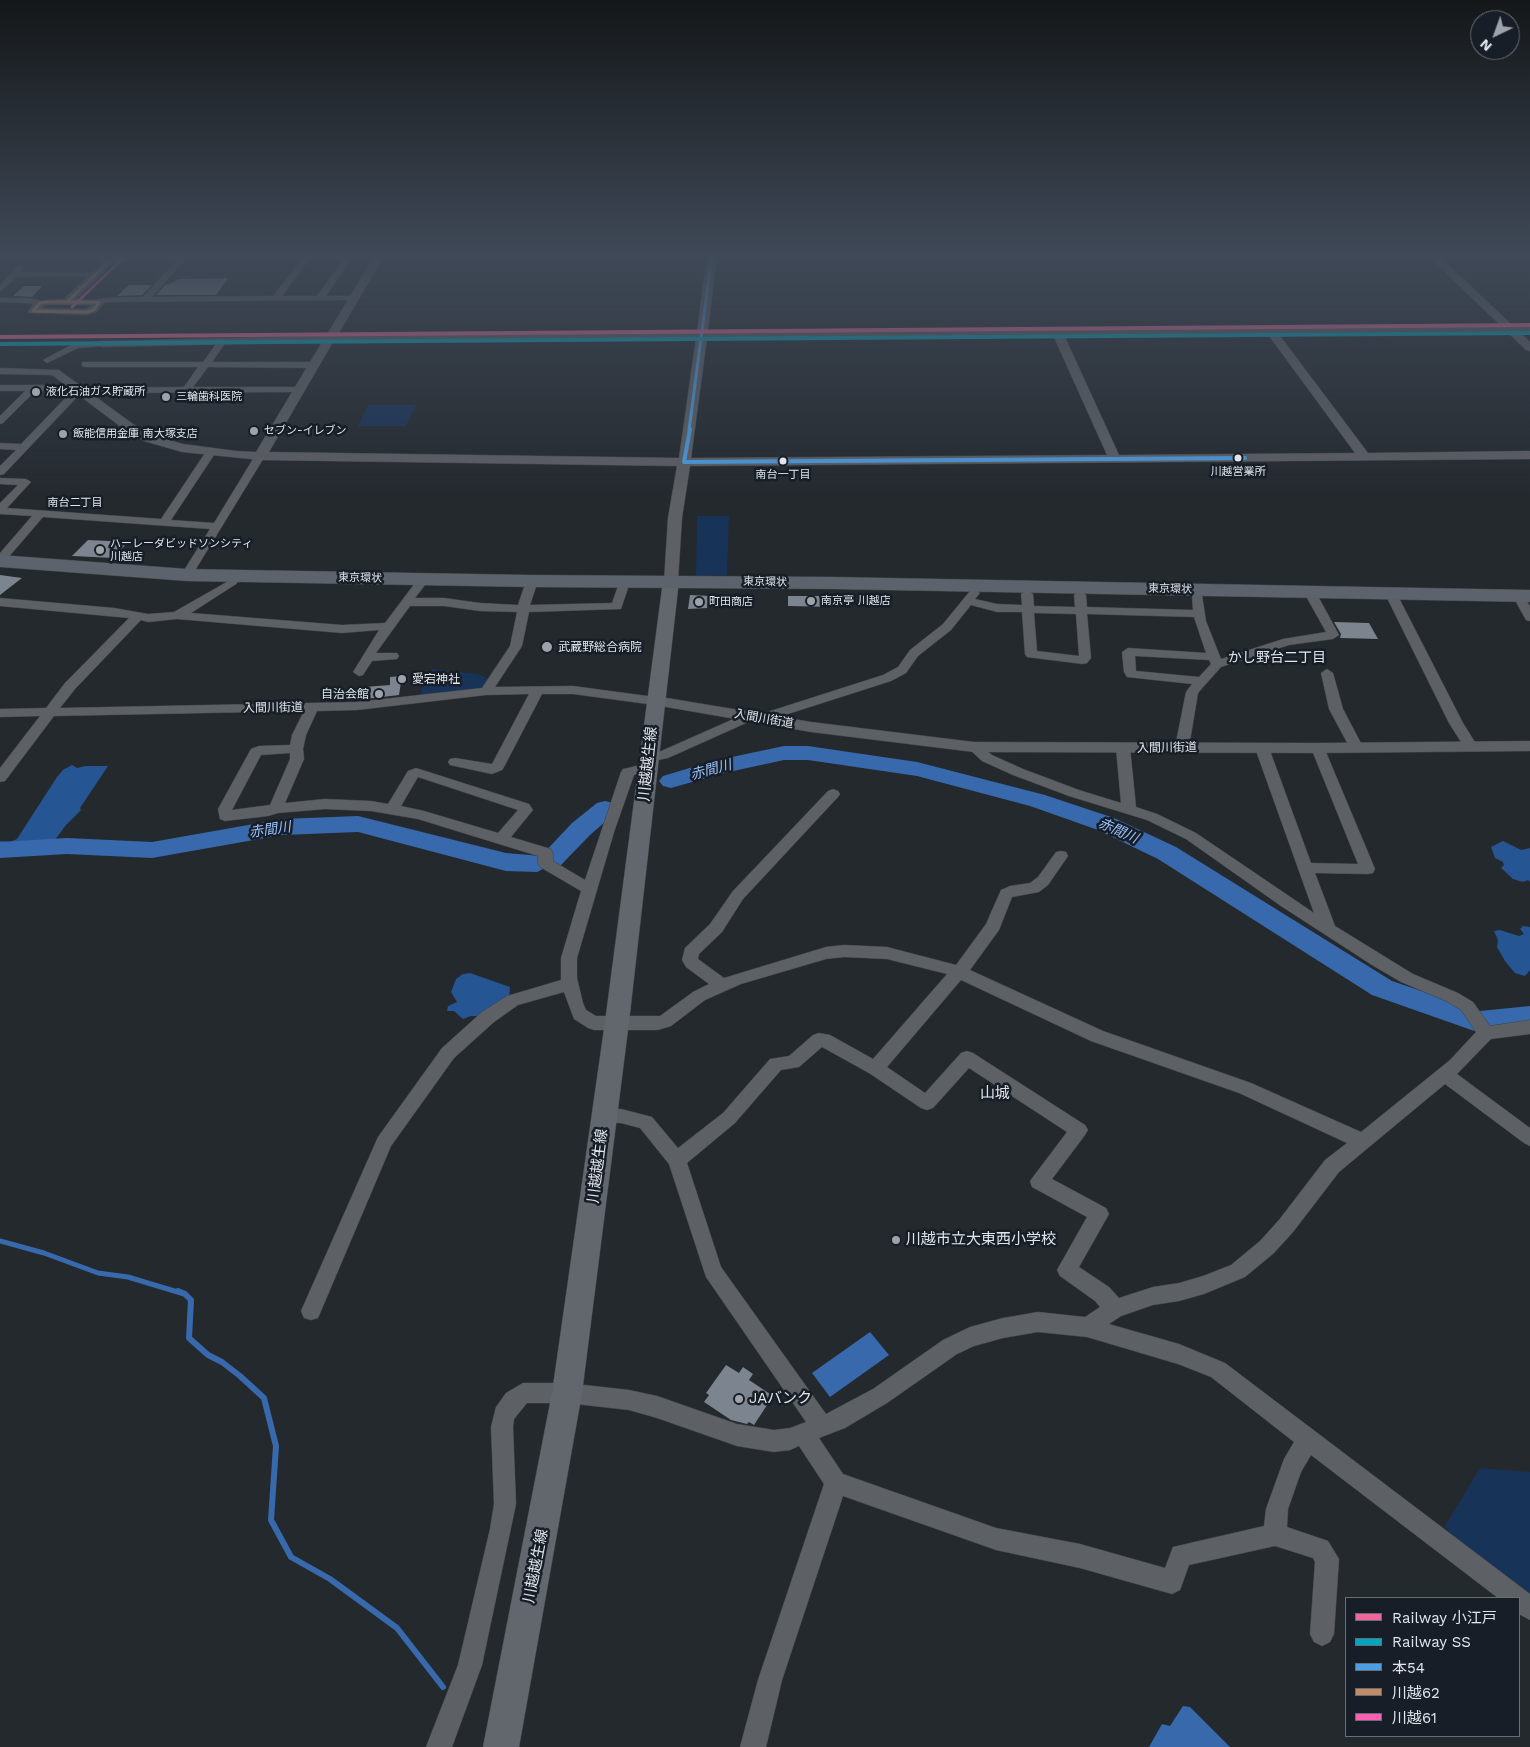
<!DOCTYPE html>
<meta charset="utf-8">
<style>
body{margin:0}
#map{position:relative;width:1530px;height:1747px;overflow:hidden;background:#24292e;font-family:"Work Sans","Noto Sans JP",sans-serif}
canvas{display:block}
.legend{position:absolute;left:1345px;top:1597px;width:175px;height:140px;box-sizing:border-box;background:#181e27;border:1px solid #686e75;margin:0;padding:6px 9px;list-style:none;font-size:15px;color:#e1e5eb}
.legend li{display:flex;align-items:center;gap:10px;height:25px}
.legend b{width:25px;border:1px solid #686e75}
.north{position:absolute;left:1470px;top:10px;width:50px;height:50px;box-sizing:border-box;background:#181e27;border:1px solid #686e75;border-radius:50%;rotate:222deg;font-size:14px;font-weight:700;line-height:20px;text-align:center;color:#e1e5eb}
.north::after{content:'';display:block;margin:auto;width:18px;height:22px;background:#9fa3a9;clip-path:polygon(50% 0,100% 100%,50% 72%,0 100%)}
</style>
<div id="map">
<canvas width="1530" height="1747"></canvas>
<ul class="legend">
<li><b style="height:6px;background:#f16898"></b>Railway 小江戸</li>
<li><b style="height:6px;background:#00a6bf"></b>Railway SS</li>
<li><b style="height:6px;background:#4d9ee5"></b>本54</li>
<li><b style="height:6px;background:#c18c65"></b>川越62</li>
<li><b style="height:6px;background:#f860b3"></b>川越61</li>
</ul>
<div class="north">N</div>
</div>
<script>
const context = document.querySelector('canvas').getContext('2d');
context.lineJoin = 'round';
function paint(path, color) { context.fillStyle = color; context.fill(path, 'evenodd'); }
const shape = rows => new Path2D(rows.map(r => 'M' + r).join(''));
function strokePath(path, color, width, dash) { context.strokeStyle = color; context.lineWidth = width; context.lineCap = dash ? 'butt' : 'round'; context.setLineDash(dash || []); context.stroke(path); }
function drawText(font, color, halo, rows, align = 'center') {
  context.font = font + ' "Work Sans","Noto Sans JP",sans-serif'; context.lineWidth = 5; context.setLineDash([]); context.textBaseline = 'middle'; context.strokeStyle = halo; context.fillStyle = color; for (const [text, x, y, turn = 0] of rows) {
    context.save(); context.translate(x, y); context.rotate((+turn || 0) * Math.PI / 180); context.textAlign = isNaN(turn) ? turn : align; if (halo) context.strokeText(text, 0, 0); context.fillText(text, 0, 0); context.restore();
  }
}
const green = shape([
 [368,405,416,405,406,426,358,426],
 [697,516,729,516,727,575,696,576],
 [432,669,478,674,489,679,483,688,420,696,427,673],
 [1480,1468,1530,1472,1530,1594,1451,1535,1445,1526]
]);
const forest = shape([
 [72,765,77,768,86,766,108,766,80,808,81,810,66,825,51,845,43,849,16,847,0,851,0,841,10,842,17,839,57,777,63,770],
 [1503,841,1521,850,1530,848,1530,882,1528,880,1523,882,1513,879,1501,868,1504,865,1503,862,1495,858,1491,847],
 [1523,926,1530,927,1530,970,1525,976,1515,973,1505,961,1497,947,1498,940,1494,931,1500,930,1519,936,1524,934,1520,929],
 [470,973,510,987,509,999,484,1016,471,1016,463,1019,454,1011,447,1011,448,1006,457,1002,451,992,456,979,463,974]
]);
const water = shape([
 [870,1332,889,1355,830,1397,812,1373],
 [1183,1706,1190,1707,1230,1747,1149,1747,1162,1724,1170,1726]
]);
const streamFar1 = shape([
 [0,1241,44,1253,98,1273,128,1277,181,1293]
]);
const stream = shape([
 [178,1291,185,1294,191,1300,189,1338,208,1355,222,1362,240,1376,264,1398,276,1446,271,1520,291,1557,330,1579,397,1628,443,1687]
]);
const river = shape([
 [784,746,808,746,917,762,1045,795,1114,818,1176,847,1392,981,1480,1011,1530,1006,1530,1028,1480,1033,1372,995,1158,859,1098,830,1030,806,917,776,808,760,784,760,724,773,671,788,663,786,659,781,663,776,713,761,784,746],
 [605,801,613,803,617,809,613,815,590,835,560,866,551,868,547,867,537,872,506,871,358,832,282,835,152,858,67,854,0,858,0,842,67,838,152,842,282,819,358,816,506,853,541,856,572,823,597,803,605,801]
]);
const building = shape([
 [228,278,216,295,156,295,165,285,174,282,178,279],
 [129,285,152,285,142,295,117,296],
 [24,286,42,286,32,297,13,296],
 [88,540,109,541,127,543,114,558,72,556],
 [0,575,22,578,0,595],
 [690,595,709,596,707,608,688,609],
 [788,596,834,596,834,607,788,606],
 [1334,622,1369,623,1378,639,1340,638,1341,634],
 [402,676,399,695,357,700,359,690,364,690,365,687,390,685,390,677],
 [726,1365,739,1373,743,1367,753,1374,749,1380,773,1396,754,1425,749,1422,747,1424,731,1420,704,1402,709,1395,706,1393]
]);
const minor = shape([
 [0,255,378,256,382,258,378,260,351,260,326,296,357,296,357,300,354,300,109,302,97,304,93,302,94,300,109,298,143,297,177,260,0,259,0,255],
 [185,260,301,260,273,296,152,297,185,260],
 [309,260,343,260,317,296,282,296,309,260],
 [17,266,24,268,21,272,95,273,99,275,95,277,17,276,0,292,0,285,17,266],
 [0,298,29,298,46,302,42,304,0,302,0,298],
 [222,339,226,342,212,362,314,362,318,365,314,368,208,367,193,387,302,387,302,391,299,392,81,393,4,474,0,475,0,466,16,450,0,449,0,443,21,444,75,388,184,387,198,367,85,367,82,366,82,362,203,362,219,340,222,339],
 [102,341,106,344,105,346,78,348,47,363,43,360,73,344,102,341],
 [72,382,75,383,75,387,60,391,35,391,3,423,0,424,0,416,25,391,0,391,0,385,60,385,72,382],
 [211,449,216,452,171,520,214,523,256,454,260,453,265,456,191,577,187,578,181,575,210,529,43,517,7,559,0,560,0,553,32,516,0,514,0,503,18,485,0,484,0,478,26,479,31,482,7,508,161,519,207,450,211,449],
 [232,579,238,582,236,584,191,613,342,625,385,623,415,583,419,582,425,585,415,598,444,598,480,603,518,605,524,587,530,584,536,587,530,605,612,603,618,586,626,586,628,588,621,609,529,612,522,646,495,687,573,686,655,697,661,701,660,704,655,705,573,694,542,694,504,767,502,770,492,774,450,765,448,762,450,759,455,758,492,764,529,694,486,695,357,710,317,711,306,735,303,749,304,759,285,803,325,799,371,801,388,804,408,771,416,768,529,804,533,810,511,837,551,849,553,853,553,861,585,880,621,772,623,769,628,768,648,763,653,764,655,767,653,770,634,775,614,832,577,958,577,978,583,1003,586,1010,596,1016,660,1016,693,992,709,984,686,967,682,960,685,948,710,924,733,891,828,791,833,789,838,791,840,794,838,797,743,899,722,932,699,954,698,959,724,978,826,947,844,945,887,947,956,965,986,924,1001,890,1010,886,1030,883,1038,877,1056,852,1061,851,1066,852,1068,856,1048,885,1039,892,1012,897,999,930,970,970,1103,1031,1251,1083,1361,1132,1450,1060,1476,1032,1461,1010,1446,1001,1401,982,1372,965,1281,906,1186,839,1147,820,1069,796,1013,775,982,761,967,747,974,743,979,744,992,755,1023,769,1079,790,1121,803,1116,748,1118,745,1128,745,1130,748,1136,807,1157,814,1196,833,1314,913,1255,748,1262,744,1269,748,1311,863,1358,864,1311,748,1313,745,1323,745,1375,869,1373,873,1368,874,1315,873,1335,926,1413,974,1458,993,1473,1002,1490,1026,1530,1020,1530,1034,1491,1039,1457,1074,1530,1128,1530,1146,1524,1143,1445,1084,1339,1172,1293,1232,1274,1253,1245,1277,1204,1294,1179,1301,1153,1305,1121,1316,1109,1324,1179,1344,1225,1363,1530,1594,1530,1620,1519,1614,1519,1598,1498,1598,1311,1455,1301,1472,1288,1509,1287,1527,1328,1541,1339,1559,1334,1634,1330,1642,1322,1646,1314,1642,1310,1634,1315,1562,1313,1558,1275,1546,1189,1565,1180,1590,1172,1594,1080,1568,996,1550,843,1496,782,1680,766,1747,740,1747,758,1680,824,1484,799,1446,790,1450,774,1452,737,1446,657,1418,629,1410,567,1403,527,1403,514,1419,513,1427,516,1504,482,1665,452,1747,426,1747,458,1665,490,1529,494,1504,491,1427,496,1407,506,1393,523,1383,567,1383,629,1390,657,1396,737,1424,774,1430,790,1428,806,1422,706,1277,669,1164,640,1128,621,1123,604,1123,598,1121,595,1116,598,1111,604,1109,621,1109,652,1117,678,1148,723,1113,770,1059,789,1056,813,1035,819,1033,830,1035,873,1059,947,974,887,959,844,957,826,959,741,984,705,1000,671,1026,658,1030,594,1030,588,1028,574,1019,564,992,518,1005,494,1022,454,1058,391,1146,318,1318,311,1320,304,1318,301,1311,378,1137,442,1048,482,1012,507,996,561,980,561,958,581,891,540,867,538,863,538,856,418,819,371,811,325,809,278,813,268,816,225,821,220,819,218,809,251,749,259,746,290,745,292,735,304,711,54,716,5,781,0,782,0,768,40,716,0,717,0,709,46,708,65,683,129,618,0,606,0,598,114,608,148,614,174,612,232,579],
 [410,606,444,606,480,611,517,612,510,646,482,688,357,702,60,708,75,689,141,620,148,622,177,619,342,633,379,630,353,672,359,676,363,675,372,661,397,659,399,656,397,653,376,653,410,606],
 [290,753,290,759,270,805,232,810,261,755,290,753],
 [418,777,518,810,498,833,424,811,401,806,418,777],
 [961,980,1091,1041,1239,1093,1347,1143,1325,1160,1279,1220,1260,1241,1231,1265,1203,1276,1179,1283,1153,1287,1119,1298,1109,1287,1079,1267,1109,1214,1106,1208,1052,1179,1085,1135,1088,1130,1085,1125,973,1053,967,1051,961,1053,925,1093,887,1067,961,980],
 [822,1047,869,1073,921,1108,927,1110,933,1108,969,1068,1067,1132,1030,1181,1032,1187,1087,1217,1057,1270,1060,1276,1095,1301,1100,1307,1085,1317,1038,1312,1003,1318,970,1327,943,1340,873,1389,826,1414,721,1267,687,1163,735,1123,781,1070,799,1067,822,1047],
 [1038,1332,1087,1337,1178,1364,1211,1377,1294,1442,1284,1459,1266,1509,1264,1526,1173,1547,1165,1568,1080,1544,996,1528,843,1474,819,1438,845,1428,887,1403,957,1354,974,1346,1003,1338,1038,1332],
 [974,589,980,593,975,599,997,604,1022,605,1021,594,1027,590,1033,594,1034,606,1075,607,1074,595,1080,591,1086,595,1087,607,1193,610,1192,597,1194,595,1202,595,1206,621,1221,659,1283,639,1326,632,1307,598,1313,594,1319,598,1339,635,1333,639,1289,645,1221,667,1198,693,1189,747,1182,751,1175,747,1186,692,1192,684,1127,677,1124,672,1122,652,1128,648,1206,653,1194,617,1087,614,1091,658,1087,663,1083,664,1027,657,1025,654,1022,612,997,612,971,605,951,630,918,656,906,673,891,681,766,721,761,722,755,719,668,758,649,762,644,761,642,758,644,755,659,752,747,713,752,712,758,715,883,675,898,667,910,650,943,624,970,591,974,589],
 [1034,613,1076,614,1079,656,1037,651,1034,613],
 [1135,656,1209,660,1211,664,1199,677,1136,671,1135,656],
 [1394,596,1400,600,1463,723,1478,747,1476,750,1466,750,1449,723,1388,600,1394,596],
 [1522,598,1526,600,1530,606,1530,621,1526,620,1516,602,1522,598],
 [1327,669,1333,673,1343,709,1363,747,1361,750,1351,750,1329,709,1321,673,1327,669]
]);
const tertiary = shape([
 [110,255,121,255,76,299,103,301,104,303,97,312,87,315,29,313,28,311,36,301,64,299,110,255],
 [46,305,92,305,86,309,41,308,46,305],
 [375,255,385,255,337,336,697,332,707,255,717,255,708,331,1500,325,1427,255,1438,255,1512,325,1530,325,1530,331,1519,331,1530,342,1530,351,1526,350,1506,331,1278,333,1368,453,1530,451,1530,459,690,466,682,518,678,581,676,584,671,585,666,584,664,581,668,518,677,466,260,460,182,452,144,441,125,430,52,375,0,374,0,368,59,370,133,424,152,435,183,444,236,451,256,452,322,342,102,347,97,344,102,341,326,336,375,255],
 [1267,333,1355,453,1119,455,1064,335,1267,333],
 [1053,335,1107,455,691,458,707,338,1053,335],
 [696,338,679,458,269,452,333,342,696,338],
 [655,696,811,722,974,742,1318,743,1530,741,1530,751,1318,753,974,752,811,732,649,704,647,701,649,698,655,696]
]);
const secondary = shape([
 [671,576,677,578,679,581,629,1022,582,1393,519,1747,483,1747,552,1393,605,1022,663,581,665,578,671,576]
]);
const trunk = shape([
 [0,555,187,569,530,575,833,577,1530,590,1530,602,833,589,530,587,187,581,0,567,0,555]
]);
const bus1Far1 = shape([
 [689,430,712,255]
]);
const bus1 = shape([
 [684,462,1245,458],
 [684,462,690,429]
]);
const bus2 = shape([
 [46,302,95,302,99,303,93,310,87,312,33,311,40,303,46,302],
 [67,302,116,255]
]);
const bus3 = shape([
 [72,307,121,260]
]);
const rail1 = shape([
 [0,337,1530,325]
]);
const rail2 = shape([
 [0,344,1530,333]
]);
const markers = [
 [36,392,5,"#9fa3a9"],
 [166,397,5,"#9fa3a9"],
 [254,431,5,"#9fa3a9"],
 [63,434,5,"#9fa3a9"],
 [1238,458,4.5,"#e1e5eb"],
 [783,461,4.5,"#e1e5eb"],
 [100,550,5,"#9fa3a9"],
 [811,601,5,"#9fa3a9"],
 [699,602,5,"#9fa3a9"],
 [547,647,6,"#9fa3a9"],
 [402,679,5,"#9fa3a9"],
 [379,694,5,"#9fa3a9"],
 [896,1240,5,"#9fa3a9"],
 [739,1399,5,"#9fa3a9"]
];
const farPoinames = [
 ["液化石油ガス貯蔵所",46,392],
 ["三輪歯科医院",176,397],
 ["セブン-イレブン",264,431],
 ["飯能信用金庫 南大塚支店",73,434],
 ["ハーレーダビッドソンシティ",110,544],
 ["川越店",110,557],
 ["南京亭 川越店",821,601],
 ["町田商店",709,602]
];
const busNames = [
 ["川越営業所",1238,472],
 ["南台一丁目",783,475]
];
const farNeighbourhoodnames = [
 ["南台二丁目",75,503]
];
const farStreetnames = [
 ["東京環状",360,578,1],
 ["東京環状",765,582,1],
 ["東京環状",1170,589,1]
];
const poiNames = [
 ["武蔵野総合病院",558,647],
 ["愛宕神社",412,679],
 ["自治会館",369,694,"right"]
];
const streetNames = [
 ["入間川街道",273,708,-1],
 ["入間川街道",764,719,10],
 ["入間川街道",1167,748,-1]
];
const neighbourhoodNames = [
 ["かし野台二丁目",1277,658]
];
const waterNames = [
 ["赤間川",711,770,-15],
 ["赤間川",270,830,-8],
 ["赤間川",1118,831,24]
];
const nearStreetnames = [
 ["川越越生線",648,764,-84],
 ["川越越生線",598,1166,-83],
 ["川越越生線",536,1566,-79]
];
const quarterNames = [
 ["山城",995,1094]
];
const nearPoinames = [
 ["川越市立大東西小学校",906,1240],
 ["JAバンク",749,1399]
];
paint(green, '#183358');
paint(forest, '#265593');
paint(water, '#3769ac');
strokePath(streamFar1, '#3769ac', 5);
strokePath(stream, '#3769ac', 6);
paint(river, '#3769ac');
paint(building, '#7b848f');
strokePath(minor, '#404448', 1);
strokePath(tertiary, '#404448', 1);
strokePath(secondary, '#404448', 1);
strokePath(trunk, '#404448', 1);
paint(minor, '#5d6064');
paint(tertiary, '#5d6064');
paint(secondary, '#62676e');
paint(trunk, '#5c636c');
strokePath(bus1Far1, '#4d9ee5', 3);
strokePath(bus1, '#4d9ee5', 4);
strokePath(bus2, '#c18c65', 3);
strokePath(bus3, '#f860b3', 3);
strokePath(rail1, '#f16898', 4);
strokePath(rail2, '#00a6bf', 4);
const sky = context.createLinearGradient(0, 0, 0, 500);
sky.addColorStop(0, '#141719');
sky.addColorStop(0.51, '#3f4957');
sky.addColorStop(1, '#3f495700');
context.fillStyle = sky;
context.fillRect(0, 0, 1530, 500);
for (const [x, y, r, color] of markers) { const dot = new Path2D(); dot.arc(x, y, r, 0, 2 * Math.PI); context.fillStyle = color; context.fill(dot); strokePath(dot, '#181e27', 2); }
drawText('11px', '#e1e5eb', '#181e27', farPoinames, 'left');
drawText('11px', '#e1e5eb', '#181e27', busNames);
drawText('11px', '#e1e5eb', '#181e27', farNeighbourhoodnames);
drawText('11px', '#e1e5eb', '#181e27', farStreetnames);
drawText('12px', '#e1e5eb', '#181e27', poiNames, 'left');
drawText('12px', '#e1e5eb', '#181e27', streetNames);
drawText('14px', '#e1e5eb', '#181e27', neighbourhoodNames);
drawText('italic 14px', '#98c3fd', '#181e27', waterNames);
drawText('15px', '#e1e5eb', '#181e27', nearStreetnames);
drawText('15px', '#e1e5eb', '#181e27', quarterNames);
drawText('15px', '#e1e5eb', '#181e27', nearPoinames, 'left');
</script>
